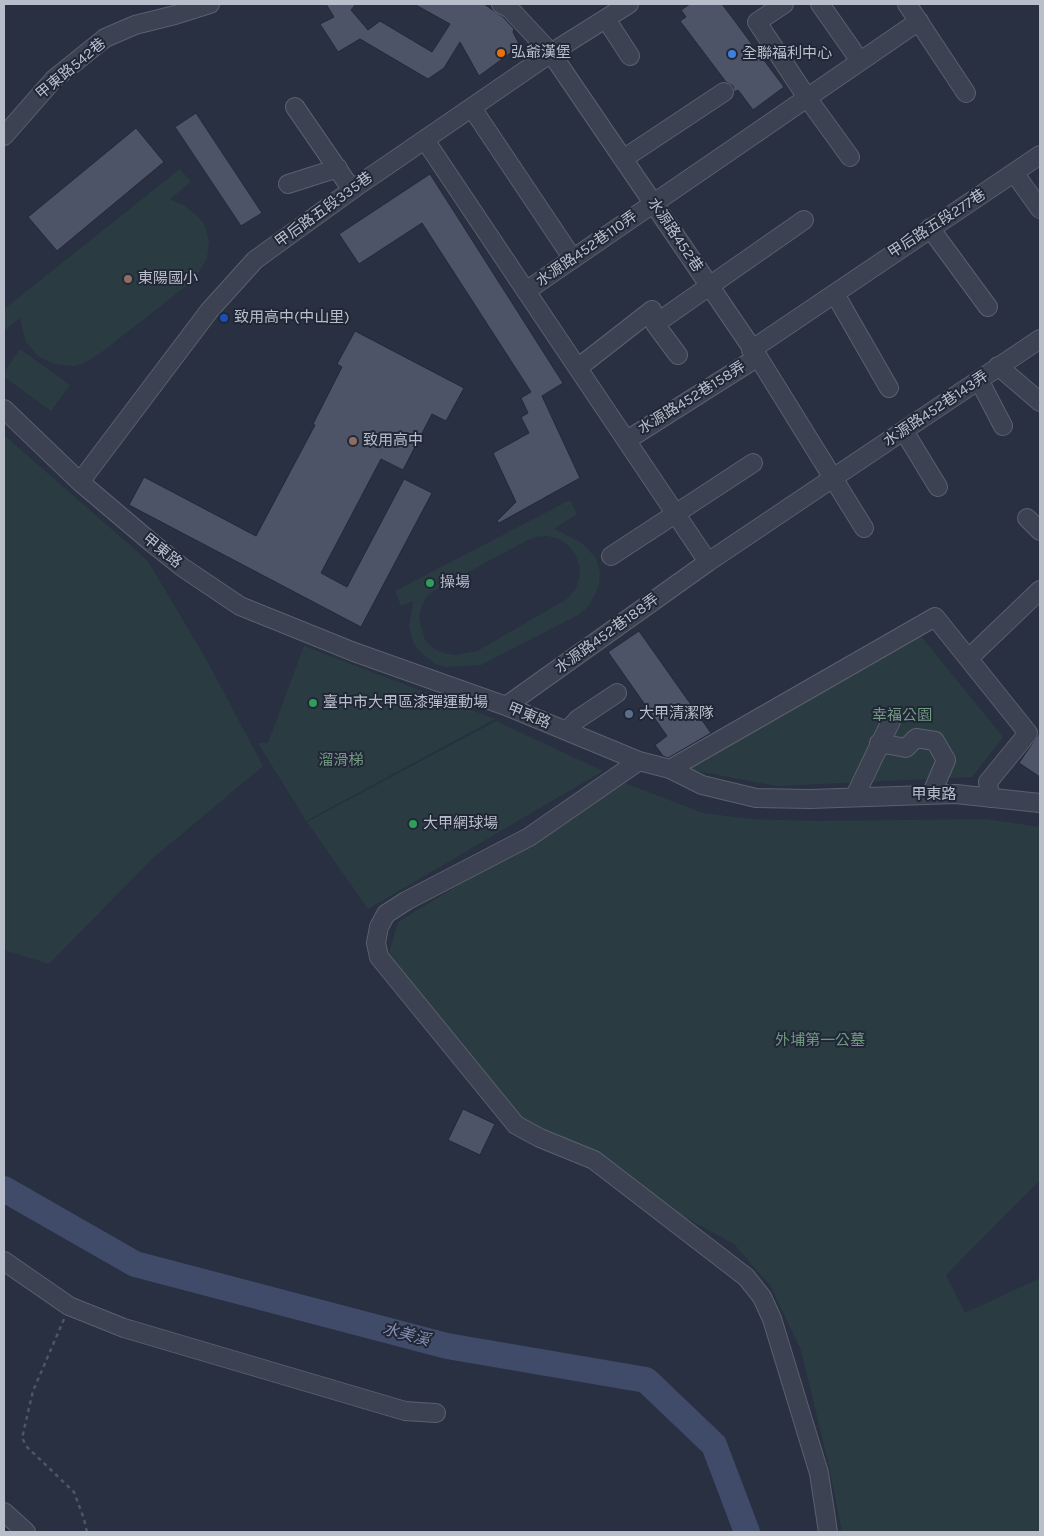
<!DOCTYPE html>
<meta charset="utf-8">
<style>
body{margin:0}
#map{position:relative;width:1044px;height:1536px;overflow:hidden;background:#283041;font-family:Karla,sans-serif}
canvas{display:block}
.frame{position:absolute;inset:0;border:5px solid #b9becb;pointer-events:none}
</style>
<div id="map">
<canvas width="1044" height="1536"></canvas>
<div class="frame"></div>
</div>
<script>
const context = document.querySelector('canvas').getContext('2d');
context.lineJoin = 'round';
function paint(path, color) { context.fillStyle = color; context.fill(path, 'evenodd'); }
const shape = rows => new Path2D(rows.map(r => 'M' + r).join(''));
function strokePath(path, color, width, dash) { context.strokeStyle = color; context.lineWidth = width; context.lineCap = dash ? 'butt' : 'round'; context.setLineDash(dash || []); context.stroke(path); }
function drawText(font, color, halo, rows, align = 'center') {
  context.font = font + ' Karla,"Noto Sans TC",sans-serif'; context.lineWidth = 4; context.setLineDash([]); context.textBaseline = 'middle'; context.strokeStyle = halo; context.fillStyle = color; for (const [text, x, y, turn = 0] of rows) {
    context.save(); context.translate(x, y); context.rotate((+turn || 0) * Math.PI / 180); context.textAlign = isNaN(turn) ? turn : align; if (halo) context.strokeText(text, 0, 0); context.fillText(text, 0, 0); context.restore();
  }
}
const green = shape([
 [180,169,191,182,170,199,185,206,198,217,204,224,209,241,207,259,194,280,98,355,82,364,73,366,55,364,38,356,26,342,20,318,4,331,4,309],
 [20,349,70,385,51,411,4,377,4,372],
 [4,435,148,561,205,657,263,766,152,859,49,964,4,950],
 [570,500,577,514,554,529,582,543,596,558,600,572,599,586,589,606,578,615,481,665,445,667,435,664,418,650,413,642,409,626,413,601,401,606,395,591],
 [547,536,559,539,569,546,576,556,580,567,579,579,575,590,567,599,477,651,455,655,444,653,434,649,425,640,419,619,421,608,426,597,435,590,524,542,535,537],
 [917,631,1003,737,972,777,776,786,686,769],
 [304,646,495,719,306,821,258,743,268,743],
 [496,721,603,771,368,909,307,822],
 [625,783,703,813,750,819,816,821,986,819,1040,827,1040,1180,946,1275,965,1313,1040,1278,1040,1532,842,1532,829,1466,801,1350,771,1287,734,1244,528,1132,388,956,398,922]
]);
const river = shape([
 [4,1189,135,1264,447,1346,646,1380,714,1445,747,1532]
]);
const building = shape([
 [326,4,356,4,351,10,368,30,380,21,432,52,450,24,414,4,484,4,503,17,514,29,513,32,520,46,479,76,460,42,444,68,428,79,360,39,338,52,320,24,334,17,326,4],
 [690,4,722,4,784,87,753,110,738,90,734,92,733,86,726,82,680,21,686,17,681,10,690,4],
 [196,113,262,213,241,226,175,127,196,113],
 [136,128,164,162,57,251,28,217,136,128],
 [430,174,563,383,542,396,580,478,499,523,497,521,516,502,493,453,529,433,521,417,528,413,521,398,531,392,422,223,359,264,339,234,430,174],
 [355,331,464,388,446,421,432,414,403,470,381,459,321,573,347,587,404,479,432,493,361,627,129,505,144,477,256,536,315,425,313,424,342,367,337,364,355,331],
 [639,631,711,733,668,758,663,756,655,745,667,736,608,652,639,631],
 [1040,732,1040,777,1019,763,1040,732],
 [463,1109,495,1124,480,1155,448,1140,463,1109]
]);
const path = shape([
 [64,1319,33,1391,22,1438,27,1447,74,1492,84,1519,87,1532]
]);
const minor = shape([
 [501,4,510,9,551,53,758,357,864,528],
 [784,4,757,22,808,99,850,157],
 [820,4,860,61],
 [907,4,966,93],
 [606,19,630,56],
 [295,107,352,190],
 [472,108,573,259],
 [4,136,54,79,105,38,135,25,175,15,210,4],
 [425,140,526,291],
 [623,159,724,92],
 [1015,174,1040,209],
 [288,184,338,168],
 [930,228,988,307],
 [835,294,889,388],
 [751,350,1040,155],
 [678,355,655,324,804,220],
 [998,366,1040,402],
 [579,367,652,310],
 [979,380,1003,426],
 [4,409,80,482,152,543,182,567,240,606,354,652,506,706,639,761,670,769,702,785,756,798,810,799,956,794,1040,803],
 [904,431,938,487],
 [627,440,758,357],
 [80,482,209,311,255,260,360,184,551,53,629,4],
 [1027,518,1040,531],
 [611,556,753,463],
 [708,562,526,291,919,21],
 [969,658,1040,590],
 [506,706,708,562,1040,339],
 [567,731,578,719,617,693],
 [879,743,906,748,916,738,935,741,946,760,931,795],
 [639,761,529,837,406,901,386,914,379,927,376,943,379,957,516,1125,540,1138,594,1160,746,1277,762,1297,772,1319,819,1473,828,1532],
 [670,769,935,617,1028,733,988,782,990,798],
 [855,796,891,721],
 [4,1261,69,1306,124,1328,405,1411,436,1413],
 [4,1512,26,1532]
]);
const markers = [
 [501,53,5,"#e8710a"],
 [732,54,5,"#3f7fe0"],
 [128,279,5,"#8d6e63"],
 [224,318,5,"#1a4fb4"],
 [353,441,5,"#8d6e63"],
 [430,583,5,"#2e9e5b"],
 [313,703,5,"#2e9e5b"],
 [629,714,5,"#5c6f8a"],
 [413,824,5,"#2e9e5b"]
];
const poiNames = [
 ["弘爺漢堡",511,53],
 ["全聯福利中心",742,54],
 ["東陽國小",138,279],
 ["致用高中(中山里)",234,318],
 ["致用高中",363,441],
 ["操場",440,583],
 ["臺中市大甲區漆彈運動場",323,703],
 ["大甲清潔隊",639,714],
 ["大甲網球場",423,824]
];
const streetNames = [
 ["甲東路542巷",71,69,-40],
 ["甲后路五段335巷",324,210,-36],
 ["甲后路五段277巷",937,224,-33],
 ["水源路452巷",675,235,56],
 ["水源路452巷110弄",587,249,-35],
 ["水源路452巷158弄",692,398,-32],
 ["水源路452巷143弄",936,409,-34],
 ["甲東路",162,551,39],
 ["水源路452巷188弄",607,634,-36],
 ["甲東路",529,716,22],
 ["甲東路",934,795]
];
const parkNames = [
 ["幸福公園",902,716],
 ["溜滑梯",341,761],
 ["外埔第一公墓",820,1041]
];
const waterNames = [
 ["水美溪",406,1335,15]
];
paint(green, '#2a3c42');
strokePath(river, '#404b69', 26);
paint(building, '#4d5468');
strokePath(building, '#232938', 1);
strokePath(minor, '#5a606e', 20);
strokePath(path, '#49595f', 2.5, [4, 4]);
strokePath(minor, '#3c4251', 18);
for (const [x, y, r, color] of markers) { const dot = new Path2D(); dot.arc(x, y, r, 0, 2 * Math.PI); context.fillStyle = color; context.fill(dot); strokePath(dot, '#212736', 2); }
drawText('15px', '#b9becb', '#212736', poiNames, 'left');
drawText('15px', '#b9becb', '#212736', streetNames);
drawText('15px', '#729a80', '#212736', parkNames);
drawText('italic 16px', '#8390b0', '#212736', waterNames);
</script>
